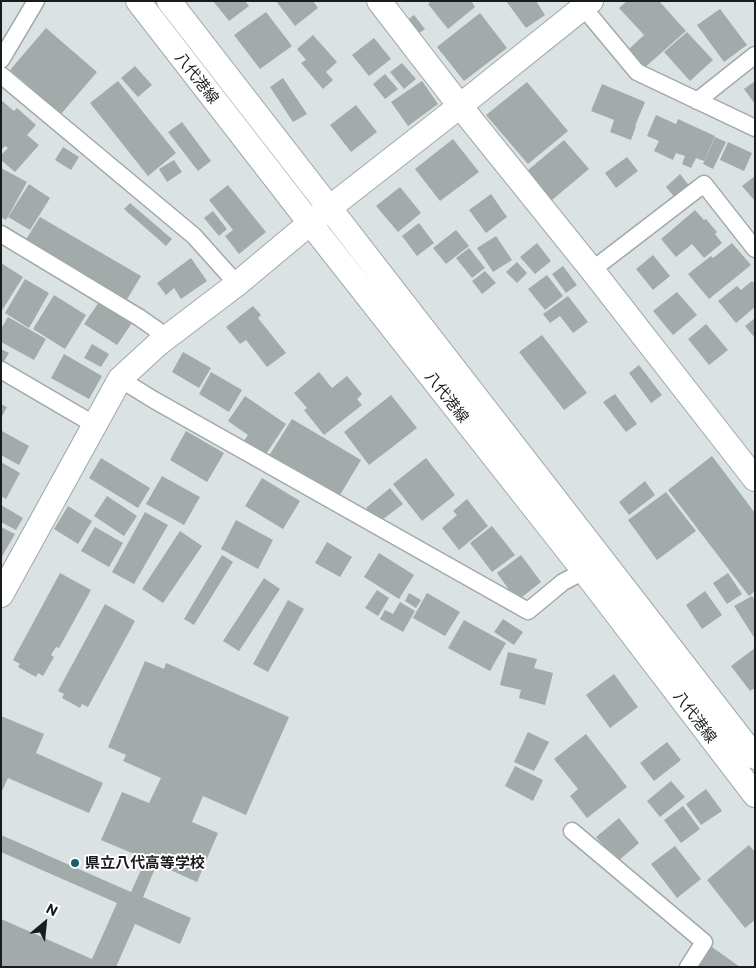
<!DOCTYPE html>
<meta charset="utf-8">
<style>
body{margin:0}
#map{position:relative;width:756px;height:968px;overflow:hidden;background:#dae2e3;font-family:Commissioner,sans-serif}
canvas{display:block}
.frame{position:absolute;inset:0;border:2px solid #191c1c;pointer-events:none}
.north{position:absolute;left:20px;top:898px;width:50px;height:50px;-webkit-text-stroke:4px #fff;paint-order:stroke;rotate:28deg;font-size:14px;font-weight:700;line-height:20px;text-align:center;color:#191c1c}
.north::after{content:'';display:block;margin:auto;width:18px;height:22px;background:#191c1c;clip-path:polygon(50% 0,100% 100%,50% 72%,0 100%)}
</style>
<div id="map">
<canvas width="756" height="968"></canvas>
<div class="frame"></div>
<div class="north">N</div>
</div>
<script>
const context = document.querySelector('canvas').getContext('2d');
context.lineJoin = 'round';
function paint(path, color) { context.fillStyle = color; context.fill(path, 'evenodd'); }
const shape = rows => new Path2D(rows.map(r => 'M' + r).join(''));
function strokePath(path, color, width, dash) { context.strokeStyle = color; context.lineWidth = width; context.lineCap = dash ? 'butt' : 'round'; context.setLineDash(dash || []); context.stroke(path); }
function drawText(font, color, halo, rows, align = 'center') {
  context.font = font + ' Commissioner,"Noto Sans JP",sans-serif'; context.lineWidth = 4; context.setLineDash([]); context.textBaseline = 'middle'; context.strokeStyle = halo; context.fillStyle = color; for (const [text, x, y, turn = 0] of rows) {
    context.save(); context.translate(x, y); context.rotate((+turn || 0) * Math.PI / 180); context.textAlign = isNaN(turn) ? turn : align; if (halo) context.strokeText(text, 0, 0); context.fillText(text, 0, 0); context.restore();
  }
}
const building = shape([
 [213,1,245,1,249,6,229,21],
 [276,1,313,1,318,8,295,26],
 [431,1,471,1,475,7,448,29,428,4],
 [506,1,536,1,545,15,526,28],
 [627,1,659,1,686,31,643,69,627,51,644,35,619,8],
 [720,9,747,45,724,62,697,25],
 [266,12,292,46,260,69,234,35],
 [480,13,507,48,464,81,437,47],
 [414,15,425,29,412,38,402,24],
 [46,28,97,72,61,114,10,70],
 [687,32,713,60,690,81,664,52],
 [313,35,337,62,326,72,333,80,323,89,301,63,306,60,297,49],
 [374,38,391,59,369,76,352,55],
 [402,63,416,79,404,89,390,72],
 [135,66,152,85,138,97,121,78],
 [385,74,398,89,385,99,373,84],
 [283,78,307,114,293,122,270,87],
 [118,81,176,153,148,176,90,103],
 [422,81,438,104,408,126,391,102],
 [755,81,755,104,744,89],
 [527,82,568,131,528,164,486,115],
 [602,84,645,102,635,126,636,126,631,140,610,132,614,120,591,111],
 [1,100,14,111,17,108,36,125,27,135,39,145,15,172,1,160,1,155,8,148,5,146,1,150],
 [356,105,377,132,351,152,330,125],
 [656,115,676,124,678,119,715,136,704,161,696,158,691,168,682,164,685,156,676,153,673,160,654,151,659,141,647,136],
 [182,122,211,161,198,171,168,132],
 [715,137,726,142,713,169,703,164],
 [453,139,479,172,440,201,415,169],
 [564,140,589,169,546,205,522,175],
 [728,142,752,153,744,171,720,160],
 [63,147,79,157,71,170,55,160],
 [627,157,638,171,616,188,605,173],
 [174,160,182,172,167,182,159,169],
 [1,168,27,182,6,220,1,217],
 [680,174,691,188,677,200,666,187],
 [755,176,755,201,742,186],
 [29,184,50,198,30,230,8,217],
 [228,185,266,232,239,254,225,236,233,230,209,200],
 [400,187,421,213,398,232,376,206],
 [491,194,507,217,486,233,469,210],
 [130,203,172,239,166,246,124,209],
 [695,210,704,220,706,219,717,232,715,234,722,243,704,258,692,244,676,257,661,239],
 [213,211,227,229,219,236,204,218],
 [40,217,141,276,126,301,25,241],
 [419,223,434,243,417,256,402,236],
 [456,230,469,246,446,264,433,248],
 [496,236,512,260,493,272,477,248],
 [537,243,551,261,535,274,520,257],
 [732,243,751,265,709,299,688,274,711,256,713,258],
 [469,248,485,268,472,278,456,258],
 [653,255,670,276,653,290,636,269],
 [191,258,207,281,181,299,174,288,166,295,157,283],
 [517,262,527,273,517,283,506,272],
 [1,263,23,277,1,312],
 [563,266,577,285,566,293,552,274],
 [485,271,496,283,482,294,472,281],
 [547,275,563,296,545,310,528,289],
 [25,279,49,293,29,328,5,313],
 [752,281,755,284,755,307,736,323,718,301,737,286,741,290],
 [677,292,697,315,673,335,653,311],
 [54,295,86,315,65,349,33,329],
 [568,296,588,322,573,333,560,316,550,323,543,314],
 [99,302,132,323,117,345,84,324],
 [253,306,261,315,258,318,286,353,267,367,246,340,240,344,226,327],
 [8,317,46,339,34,360,1,342,1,329],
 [755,318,755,338,745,326],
 [706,324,728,350,709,365,688,339],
 [542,335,587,393,564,410,519,352],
 [92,344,109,354,101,367,84,358],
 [1,349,9,353,3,363,1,363],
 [183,352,211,368,199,388,172,372],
 [64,354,102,376,89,399,51,378],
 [639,365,662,395,651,403,629,373],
 [211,372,242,390,229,412,199,394],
 [319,372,332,388,347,376,362,394,357,399,362,405,324,435,304,410,307,408,294,393],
 [615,394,637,424,626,432,603,402],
 [391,395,417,428,369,465,344,432],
 [245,396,286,424,262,460,241,445,248,435,228,421],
 [1,404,7,407,1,418],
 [292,419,361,460,337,500,267,459],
 [2,431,29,446,19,465,1,455],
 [186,431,224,453,207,482,170,460],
 [712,456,755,513,755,591,749,596,668,490],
 [101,458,150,488,138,508,89,478],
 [426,458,455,495,422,521,393,484],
 [1,462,20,473,6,499,1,496],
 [162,476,200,497,184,525,146,504],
 [262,478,300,501,283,529,245,506],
 [645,481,655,495,629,515,619,502],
 [390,488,403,504,378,523,366,508],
 [666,492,696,531,657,560,628,520],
 [107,496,137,516,124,536,94,516],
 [467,499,488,526,459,550,442,528,457,515,453,511],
 [1,505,23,518,16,530,1,522],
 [68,506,92,521,78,544,54,529],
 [145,512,168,525,134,584,112,572],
 [236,520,273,540,258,569,221,549],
 [492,526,515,555,492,572,470,543],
 [1,527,15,534,1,558],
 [95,527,123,543,109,567,81,551],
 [180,531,202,546,163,603,142,589],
 [327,542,352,557,340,577,315,563],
 [379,553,414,575,399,599,364,577],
 [222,555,233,562,194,625,184,619],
 [521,555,541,582,517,601,497,573],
 [60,573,91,590,59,648,56,647,51,655,54,657,43,676,38,673,36,677,18,667,20,664,13,660],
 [728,573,742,594,727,604,713,583],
 [264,578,280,589,239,651,223,641],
 [377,590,389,598,378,616,365,608],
 [705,591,722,615,702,629,686,605],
 [409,593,421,600,416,608,405,601],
 [427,593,460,612,445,636,413,618],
 [752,596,755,600,755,639,734,606],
 [288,600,304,609,268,672,253,664],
 [400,602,415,611,403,632,380,619,385,610,393,614],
 [105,604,135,621,88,707,82,704,80,708,62,698,64,694,58,691],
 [503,619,523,632,514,645,494,632],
 [464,620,506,643,490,671,448,648],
 [755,648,755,688,750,691,731,666],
 [508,652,537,659,534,668,553,673,545,705,519,698,521,690,500,685],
 [145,661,164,669,166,663,289,717,246,815,203,796,192,822,218,833,197,882,157,864,143,897,191,918,180,944,135,924,116,967,1,967,1,919,92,959,117,903,1,852,1,835,131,892,146,859,101,840,122,792,149,803,161,778,123,761,126,755,108,747],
 [614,674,638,707,610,728,586,695],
 [1,716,44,734,36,753,103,783,89,813,8,778,1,793],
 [528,732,549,742,534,771,514,762],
 [586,734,627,787,587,818,570,796,578,789,554,759],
 [667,742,681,760,654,781,640,763],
 [515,766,543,780,533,801,505,786],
 [671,781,685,797,660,817,647,801],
 [706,789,722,811,701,825,686,804],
 [683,806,700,829,681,843,664,820],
 [619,818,639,843,617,862,596,837],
 [749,845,755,852,755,920,745,928,707,880],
 [675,846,701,879,677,898,651,864],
 [712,947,740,967,697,967]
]);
const street = shape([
 [578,1,637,72,755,128],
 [1,60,36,1],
 [1,75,194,236,237,284],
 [697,101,755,55],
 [1,234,140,318,167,337],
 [592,270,704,184,755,249],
 [1,370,95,425],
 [120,379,154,400,528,611,563,582,584,571],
 [572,831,704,942,688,967]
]);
const secondary = shape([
 [138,1,310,223,584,571,755,795],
 [169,1,755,757],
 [379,1,460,106,592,270,755,479],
 [1,595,120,379,158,344,237,284,310,223,460,106,591,1]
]);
const markers = [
 [75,863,5,"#146467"]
];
const streetNames = [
 ["八代港線",197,78,52],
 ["八代港線",447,397,52],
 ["八代港線",695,717,53]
];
const poiNames = [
 ["県立八代高等学校",85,863]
];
paint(building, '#a2aaaa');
strokePath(street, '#a1a9a9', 19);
strokePath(secondary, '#a1a9a9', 26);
strokePath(street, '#fff', 16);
strokePath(secondary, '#fff', 24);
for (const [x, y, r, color] of markers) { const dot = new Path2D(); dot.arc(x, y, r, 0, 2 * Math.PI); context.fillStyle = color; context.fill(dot); strokePath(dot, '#fff', 2); }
drawText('15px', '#191c1c', '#fff', streetNames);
drawText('bold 15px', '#191c1c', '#fff', poiNames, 'left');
</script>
